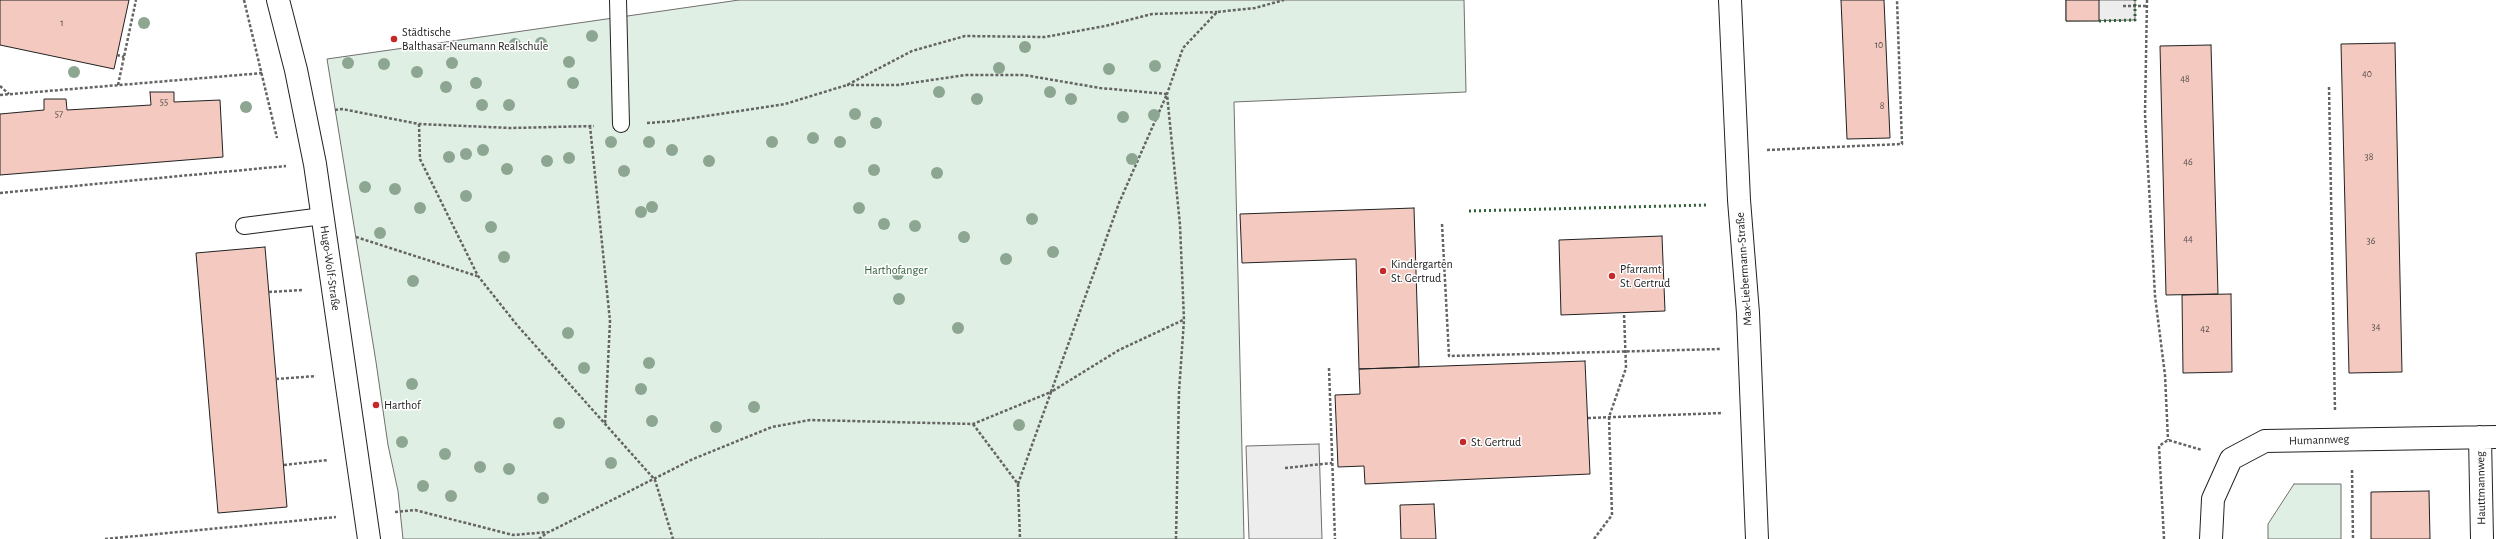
<!DOCTYPE html>
<meta charset="utf-8">
<style>
body{margin:0}
canvas{display:block;background:#fff}
</style>
<canvas width="2496" height="539"></canvas>
<script>
const context = document.querySelector('canvas').getContext('2d');
context.lineJoin = 'round';
function paint(path, color) { context.fillStyle = color; context.fill(path, 'evenodd'); }
const shape = rows => new Path2D(rows.map(r => 'M' + r).join(''));
function strokePath(path, color, width, dash) { context.strokeStyle = color; context.lineWidth = width; context.lineCap = dash ? 'butt' : 'round'; context.setLineDash(dash || []); context.stroke(path); }
function drawText(font, color, halo, rows, align = 'center') {
  context.font = font + ' "Alegreya Sans",sans-serif'; context.lineWidth = 3; context.setLineDash([]); context.textBaseline = 'middle'; context.strokeStyle = halo; context.fillStyle = color; for (const [text, x, y, turn = 0] of rows) {
    context.save(); context.translate(x, y); context.rotate((+turn || 0) * Math.PI / 180); context.textAlign = isNaN(turn) ? turn : align; if (halo) context.strokeText(text, 0, 0); context.fillText(text, 0, 0); context.restore();
  }
}
const green = shape([
 [739,0,1464,0,1466,92,1234,102,1244,539,403,539,398,491,388,445,376,362,327,59,739,0],
 [2294,484,2341,484,2341,539,2268,539,2268,524,2294,484]
]);
const parking = shape([
 [2066,0,2135,0,2135,20,2066,21,2066,0],
 [1319,444,1322,539,1249,539,1246,446,1319,444]
]);
const building = shape([
 [0,0,129,0,114,69,0,45,0,0],
 [1841,0,1884,0,1890,138,1847,139,1841,0],
 [2066,0,2099,0,2099,21,2066,21,2066,0],
 [2395,43,2402,372,2349,373,2341,44,2395,43],
 [2211,45,2218,294,2166,295,2160,46,2211,45],
 [150,92,174,92,174,102,220,100,223,157,0,175,0,114,44,110,44,99,66,99,67,110,151,105,150,92],
 [1414,208,1419,367,1359,369,1356,259,1242,263,1240,214,1414,208],
 [1662,236,1665,311,1561,315,1559,240,1662,236],
 [265,247,287,507,218,513,196,253,265,247],
 [2231,294,2232,372,2183,373,2182,295,2231,294],
 [1585,361,1590,474,1365,484,1364,466,1338,467,1335,395,1360,394,1359,369,1585,361],
 [2429,491,2430,539,2371,539,2371,492,2429,491],
 [1434,504,1436,539,1401,539,1400,505,1434,504]
]);
const path = shape([
 [244,0,277,138],
 [2147,0,2145,114,2155,296,2165,375,2168,440],
 [2123,6,2146,6],
 [117,55,124,57],
 [118,85,136,0],
 [0,86,9,94],
 [2329,87,2335,411],
 [0,95,263,73],
 [335,110,342,109,419,124,511,128,594,126],
 [647,123,674,121,785,104,847,85,912,51,965,36,1045,37,1105,26,1152,14,1217,12],
 [419,124,420,159,478,276,517,325,655,480,673,539],
 [590,126,610,321,605,425],
 [1767,150,1902,144,1897,0],
 [0,193,286,166],
 [1442,224,1449,356,1720,349],
 [356,237,477,276],
 [269,292,303,290],
 [1329,368,1335,539],
 [276,379,316,376],
 [1588,418,1723,413],
 [973,424,1018,484,1020,539],
 [284,465,328,460],
 [1285,468,1332,463],
 [2352,470,2353,539],
 [1018,484,1051,392,1119,350,1183,320],
 [395,512,415,510,513,535,549,532,693,459,772,427,810,420,973,424,1051,392,1119,203,1167,94,1100,88,1024,75,965,75,898,85,847,85],
 [105,539,336,517],
 [539,539,548,532],
 [1176,539,1179,392,1184,320,1180,225,1167,94,1183,48,1217,12,1255,8,1284,0],
 [1594,539,1612,515,1609,417,1626,368,1624,313],
 [2164,539,2159,446,2168,440,2202,450]
]);
const service = shape([
 [618,0,621,124],
 [244,226,323,216]
]);
const minor = shape([
 [278,0,296,70,315,164,369,539],
 [1730,0,1739,200,1748,313,1757,539],
 [2480,437,2482,539],
 [2211,539,2213,499,2231,459,2265,441,2496,437]
]);
const hedge = shape([
 [2099,21,2135,20,2135,0],
 [1469,211,1708,205]
]);
const trees = [
 [144,23],
 [592,36],
 [541,43],
 [515,44],
 [1025,47],
 [569,62],
 [348,63],
 [452,63],
 [384,64],
 [1155,66],
 [999,68],
 [1109,69],
 [74,72],
 [417,72],
 [476,83],
 [573,83],
 [446,87],
 [939,92],
 [1050,92],
 [977,99],
 [1071,99],
 [482,105],
 [509,105],
 [246,107],
 [855,114],
 [1154,115],
 [1123,117],
 [876,123],
 [813,138],
 [611,142],
 [649,142],
 [772,142],
 [840,142],
 [483,150],
 [672,150],
 [466,154],
 [449,157],
 [569,158],
 [1132,159],
 [547,161],
 [709,161],
 [507,169],
 [874,170],
 [624,171],
 [937,173],
 [365,187],
 [395,189],
 [466,196],
 [652,207],
 [420,208],
 [859,208],
 [641,212],
 [1032,219],
 [884,224],
 [915,226],
 [491,227],
 [380,233],
 [964,237],
 [1053,252],
 [504,257],
 [1006,259],
 [898,274],
 [413,281],
 [899,299],
 [958,328],
 [568,333],
 [649,363],
 [584,368],
 [412,384],
 [641,389],
 [754,407],
 [652,421],
 [559,423],
 [1019,425],
 [716,427],
 [402,442],
 [445,454],
 [611,463],
 [480,467],
 [509,469],
 [423,486],
 [451,496],
 [543,498]
];
const markers = [
 [394,39,4,"#c62828"],
 [1383,271,4,"#c62828"],
 [1612,276,4,"#c62828"],
 [376,405,4,"#c62828"],
 [1463,442,4,"#c62828"]
];
const numberNames = [
 ["1",62,23],
 ["10",1879,45],
 ["40",2367,74],
 ["48",2185,79],
 ["55",164,102],
 ["8",1882,106],
 ["57",59,114],
 ["38",2369,157],
 ["46",2188,162],
 ["44",2188,239],
 ["36",2371,241],
 ["34",2376,327],
 ["42",2205,329]
];
const poiNames = [
 ["Städtische",402,32],
 ["Balthasar-Neumann Realschule",402,46],
 ["Kindergarten",1391,264],
 ["St. Gertrud",1391,278],
 ["Pfarramt",1620,269],
 ["St. Gertrud",1620,283],
 ["Harthof",384,405],
 ["St. Gertrud",1471,442]
];
const streetNames = [
 ["Hugo-Wolf-Straße",330,268,82],
 ["Max-Liebermann-Straße",1744,269,-94],
 ["Humannweg",2319,440,-2],
 ["Hauttmannweg",2481,488,-91]
];
const parkNames = [
 ["Harthofanger",896,270]
];
paint(green, '#e0efe3');
strokePath(green, '#6f6f6f', 1);
paint(parking, '#ededed');
strokePath(parking, '#6f6f6f', 1);
paint(building, '#f3c9c0');
strokePath(building, '#222', 1);
strokePath(service, '#222', 18);
strokePath(minor, '#222', 24);
strokePath(path, '#646464', 2.5, [3, 2]);
strokePath(service, '#fff', 16);
strokePath(minor, '#fff', 22);
strokePath(hedge, '#2f5e38', 3, [2, 3]);
context.fillStyle = '#8da692';
for (const [x, y] of trees) { context.beginPath(); context.arc(x, y, 6, 0, 2 * Math.PI); context.fill(); }
for (const [x, y, r, color] of markers) { const dot = new Path2D(); dot.arc(x, y, r, 0, 2 * Math.PI); context.fillStyle = color; context.fill(dot); strokePath(dot, '#fff', 1.5); }
drawText('10px', '#564c4a', null, numberNames);
drawText('12px', '#222', '#fff', poiNames, 'left');
drawText('12px', '#222', '#fff', streetNames);
drawText('12px', '#2f5e38', '#fff', parkNames);
</script>
